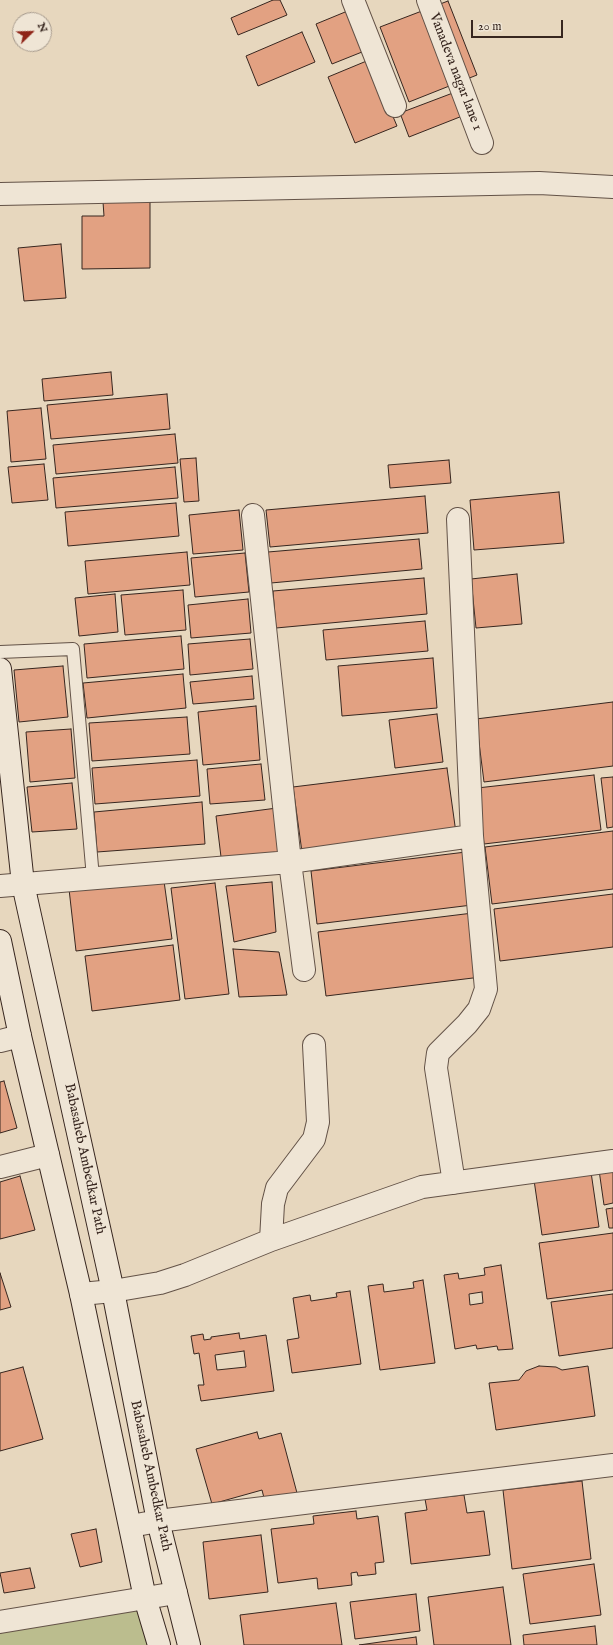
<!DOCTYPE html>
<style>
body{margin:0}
#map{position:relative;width:613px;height:1645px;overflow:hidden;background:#e7d7be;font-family:"IM FELL English",serif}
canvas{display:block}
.north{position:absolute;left:12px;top:12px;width:40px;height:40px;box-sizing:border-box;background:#efe5d5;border:1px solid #a5998c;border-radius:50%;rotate:67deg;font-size:11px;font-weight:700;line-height:16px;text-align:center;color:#37261f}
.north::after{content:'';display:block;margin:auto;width:14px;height:18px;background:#8f2418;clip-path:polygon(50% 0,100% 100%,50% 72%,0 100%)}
.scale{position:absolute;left:471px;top:20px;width:92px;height:18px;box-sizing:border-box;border:2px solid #37261f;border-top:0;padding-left:5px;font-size:12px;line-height:14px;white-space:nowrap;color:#37261f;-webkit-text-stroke:3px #efe5d5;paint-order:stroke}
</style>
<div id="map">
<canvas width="613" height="1645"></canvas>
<div class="north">N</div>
<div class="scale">20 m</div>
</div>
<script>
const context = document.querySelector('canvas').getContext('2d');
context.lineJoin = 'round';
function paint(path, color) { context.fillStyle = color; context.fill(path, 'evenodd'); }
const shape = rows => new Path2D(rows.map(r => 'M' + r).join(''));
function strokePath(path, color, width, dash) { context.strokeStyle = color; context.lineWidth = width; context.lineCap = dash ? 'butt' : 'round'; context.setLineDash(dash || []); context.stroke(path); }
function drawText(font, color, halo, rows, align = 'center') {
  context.font = font + ' "IM FELL English",serif'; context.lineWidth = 4; context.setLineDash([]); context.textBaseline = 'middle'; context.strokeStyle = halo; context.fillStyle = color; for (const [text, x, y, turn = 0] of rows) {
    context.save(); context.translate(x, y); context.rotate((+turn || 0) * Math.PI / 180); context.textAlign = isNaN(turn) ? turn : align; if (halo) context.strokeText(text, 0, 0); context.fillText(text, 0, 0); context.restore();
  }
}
const green = shape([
 [145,1598,160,1645,0,1645,0,1633]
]);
const building = shape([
 [273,0,280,0,287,15,238,35,231,18,273,0],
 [448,1,477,75,409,102,380,27,448,1],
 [350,10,367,50,332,64,316,24,350,10],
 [302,32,315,62,258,86,246,56,302,32],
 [369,60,397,126,355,143,328,77,369,60],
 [466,88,475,111,409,137,400,113,466,88],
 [150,201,150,268,82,269,82,216,104,216,103,202,150,201],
 [61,244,66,298,24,301,18,248,61,244],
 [111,372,113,395,44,401,42,379,111,372],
 [167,394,170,429,51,439,47,405,167,394],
 [41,408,46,459,11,462,7,411,41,408],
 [175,434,178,463,56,474,53,445,175,434],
 [196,458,199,501,184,502,180,459,196,458],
 [449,460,451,483,390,488,388,465,449,460],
 [44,464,48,500,12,503,8,467,44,464],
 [175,467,178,498,56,508,53,478,175,467],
 [559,492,564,543,474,550,470,500,559,492],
 [425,496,428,533,270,547,266,510,425,496],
 [176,503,179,536,68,546,65,512,176,503],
 [239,510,243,550,193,554,189,515,239,510],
 [419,539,422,569,271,583,268,552,419,539],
 [187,552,190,585,88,594,85,561,187,552],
 [245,553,249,592,195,597,191,558,245,553],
 [517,574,522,624,476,628,471,579,517,574],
 [424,578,427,614,276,628,273,591,424,578],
 [183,590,186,630,125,635,121,595,183,590],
 [115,594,118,632,79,636,75,598,115,594],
 [248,599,251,633,191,638,188,605,248,599],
 [425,621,428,651,326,660,323,630,425,621],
 [181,636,184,669,87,678,84,644,181,636],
 [250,639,253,669,190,675,188,644,250,639],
 [433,658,437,708,342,716,338,666,433,658],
 [63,666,68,717,19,722,14,670,63,666],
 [183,674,186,708,87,718,83,683,183,674],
 [252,676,254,699,193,704,190,682,252,676],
 [613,702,613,766,484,782,476,719,613,702],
 [256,706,260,760,203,765,198,712,256,706],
 [437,714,443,762,395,768,389,720,437,714],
 [187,717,190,754,92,761,89,723,187,717],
 [71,729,75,778,30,782,26,732,71,729],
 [197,760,200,796,95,804,92,768,197,760],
 [261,764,265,800,210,804,207,769,261,764],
 [447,768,456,833,302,852,293,787,447,768],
 [594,775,601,830,484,844,477,788,594,775],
 [613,777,613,827,607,828,601,778,613,777],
 [72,783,77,829,32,832,27,787,72,783],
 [202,802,205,844,97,852,94,812,202,802],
 [277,808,283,858,222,865,216,816,277,808],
 [613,831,613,889,492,904,485,847,613,831],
 [466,852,472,905,317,924,311,871,466,852],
 [164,881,172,939,76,951,69,889,164,881],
 [272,882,276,932,234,942,226,886,272,882],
 [215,883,229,994,185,999,171,888,215,883],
 [613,894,613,947,500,961,494,909,613,894],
 [473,913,481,977,326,996,318,932,473,913],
 [173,945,180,1000,92,1011,85,956,173,945],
 [233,949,279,952,287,995,239,997,233,949],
 [4,1081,17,1128,0,1133,0,1082,4,1081],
 [613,1168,613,1203,604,1205,599,1170,613,1168],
 [591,1172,599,1227,542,1235,534,1180,591,1172],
 [20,1176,35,1230,0,1239,0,1182,20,1176],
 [613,1208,613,1228,609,1228,606,1209,613,1208],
 [613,1233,613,1290,547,1299,539,1243,613,1233],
 [501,1265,513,1349,498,1350,497,1346,477,1349,476,1345,455,1349,444,1275,458,1273,459,1279,485,1275,484,1268,501,1265],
 [482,1292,483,1303,470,1305,469,1294,482,1292],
 [0,1273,11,1307,0,1310,0,1273],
 [423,1280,435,1363,380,1370,368,1286,383,1284,384,1292,414,1288,413,1282,423,1280],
 [350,1291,361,1364,292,1373,287,1340,299,1338,293,1298,310,1295,311,1301,337,1297,336,1293,350,1291],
 [613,1294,613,1348,559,1356,551,1302,613,1294],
 [239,1333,240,1339,266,1335,274,1391,201,1401,198,1385,204,1385,199,1353,194,1354,191,1336,203,1334,204,1340,211,1339,211,1337,239,1333],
 [244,1351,246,1367,217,1370,215,1355,244,1351],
 [539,1366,556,1367,562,1370,588,1366,595,1416,496,1430,489,1383,519,1380,526,1371,539,1366],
 [23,1367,43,1439,0,1451,0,1373,23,1367],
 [257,1432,259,1439,281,1433,297,1493,265,1502,262,1490,212,1504,196,1449,257,1432],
 [582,1481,591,1559,512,1569,503,1490,582,1481],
 [464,1495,467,1513,484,1511,490,1555,411,1564,405,1513,427,1510,425,1499,464,1495],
 [356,1511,357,1519,378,1516,384,1562,375,1563,376,1574,358,1576,357,1572,351,1573,352,1585,318,1589,317,1578,278,1583,271,1529,314,1524,313,1516,356,1511],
 [96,1529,102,1562,80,1567,71,1534,96,1529],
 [261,1535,268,1592,209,1599,203,1542,261,1535],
 [594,1564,601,1615,530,1624,523,1574,594,1564],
 [30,1568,35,1588,4,1593,0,1573,30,1568],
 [503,1587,511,1645,434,1645,428,1597,503,1587],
 [416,1594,420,1631,355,1639,350,1602,416,1594],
 [336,1603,342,1645,244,1645,240,1615,336,1603],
 [595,1626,597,1645,524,1645,523,1635,595,1626],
 [416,1637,417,1645,359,1645,416,1637]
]);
const lane = shape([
 [0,652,73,649,93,878]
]);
const street = shape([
 [353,0,395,106],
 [428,0,482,143],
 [0,194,539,183,613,187],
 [253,515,290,862,304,970],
 [0,886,290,862,472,836,458,519],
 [0,1041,20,1036],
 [0,1167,48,1155],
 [454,1183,436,1068,438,1053,467,1024,479,1009,486,989,472,836],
 [271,1240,273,1204,277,1188,314,1139,318,1122,314,1045],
 [81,1294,113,1291,160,1283,185,1275,271,1240,422,1187,613,1161],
 [131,1526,158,1521,613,1465],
 [0,1622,176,1593]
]);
const secondary = shape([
 [0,669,23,884,113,1291,158,1521,189,1645],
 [0,941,20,1036,81,1294,145,1598,159,1645]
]);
const streetNames = [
 ["Vanadeva nagar lane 1",455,72,69],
 ["Babasaheb Ambedkar Path",84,1159,78],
 ["Babasaheb Ambedkar Path",150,1476,78]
];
paint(green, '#bbbd8e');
paint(building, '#e2a182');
strokePath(building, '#37261f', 1);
strokePath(lane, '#635247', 14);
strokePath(street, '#635247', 24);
strokePath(secondary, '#37261f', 24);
strokePath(lane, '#efe5d5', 12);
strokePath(street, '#efe5d5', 22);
strokePath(secondary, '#efe5d5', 22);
drawText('14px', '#37261f', '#efe5d5', streetNames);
</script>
